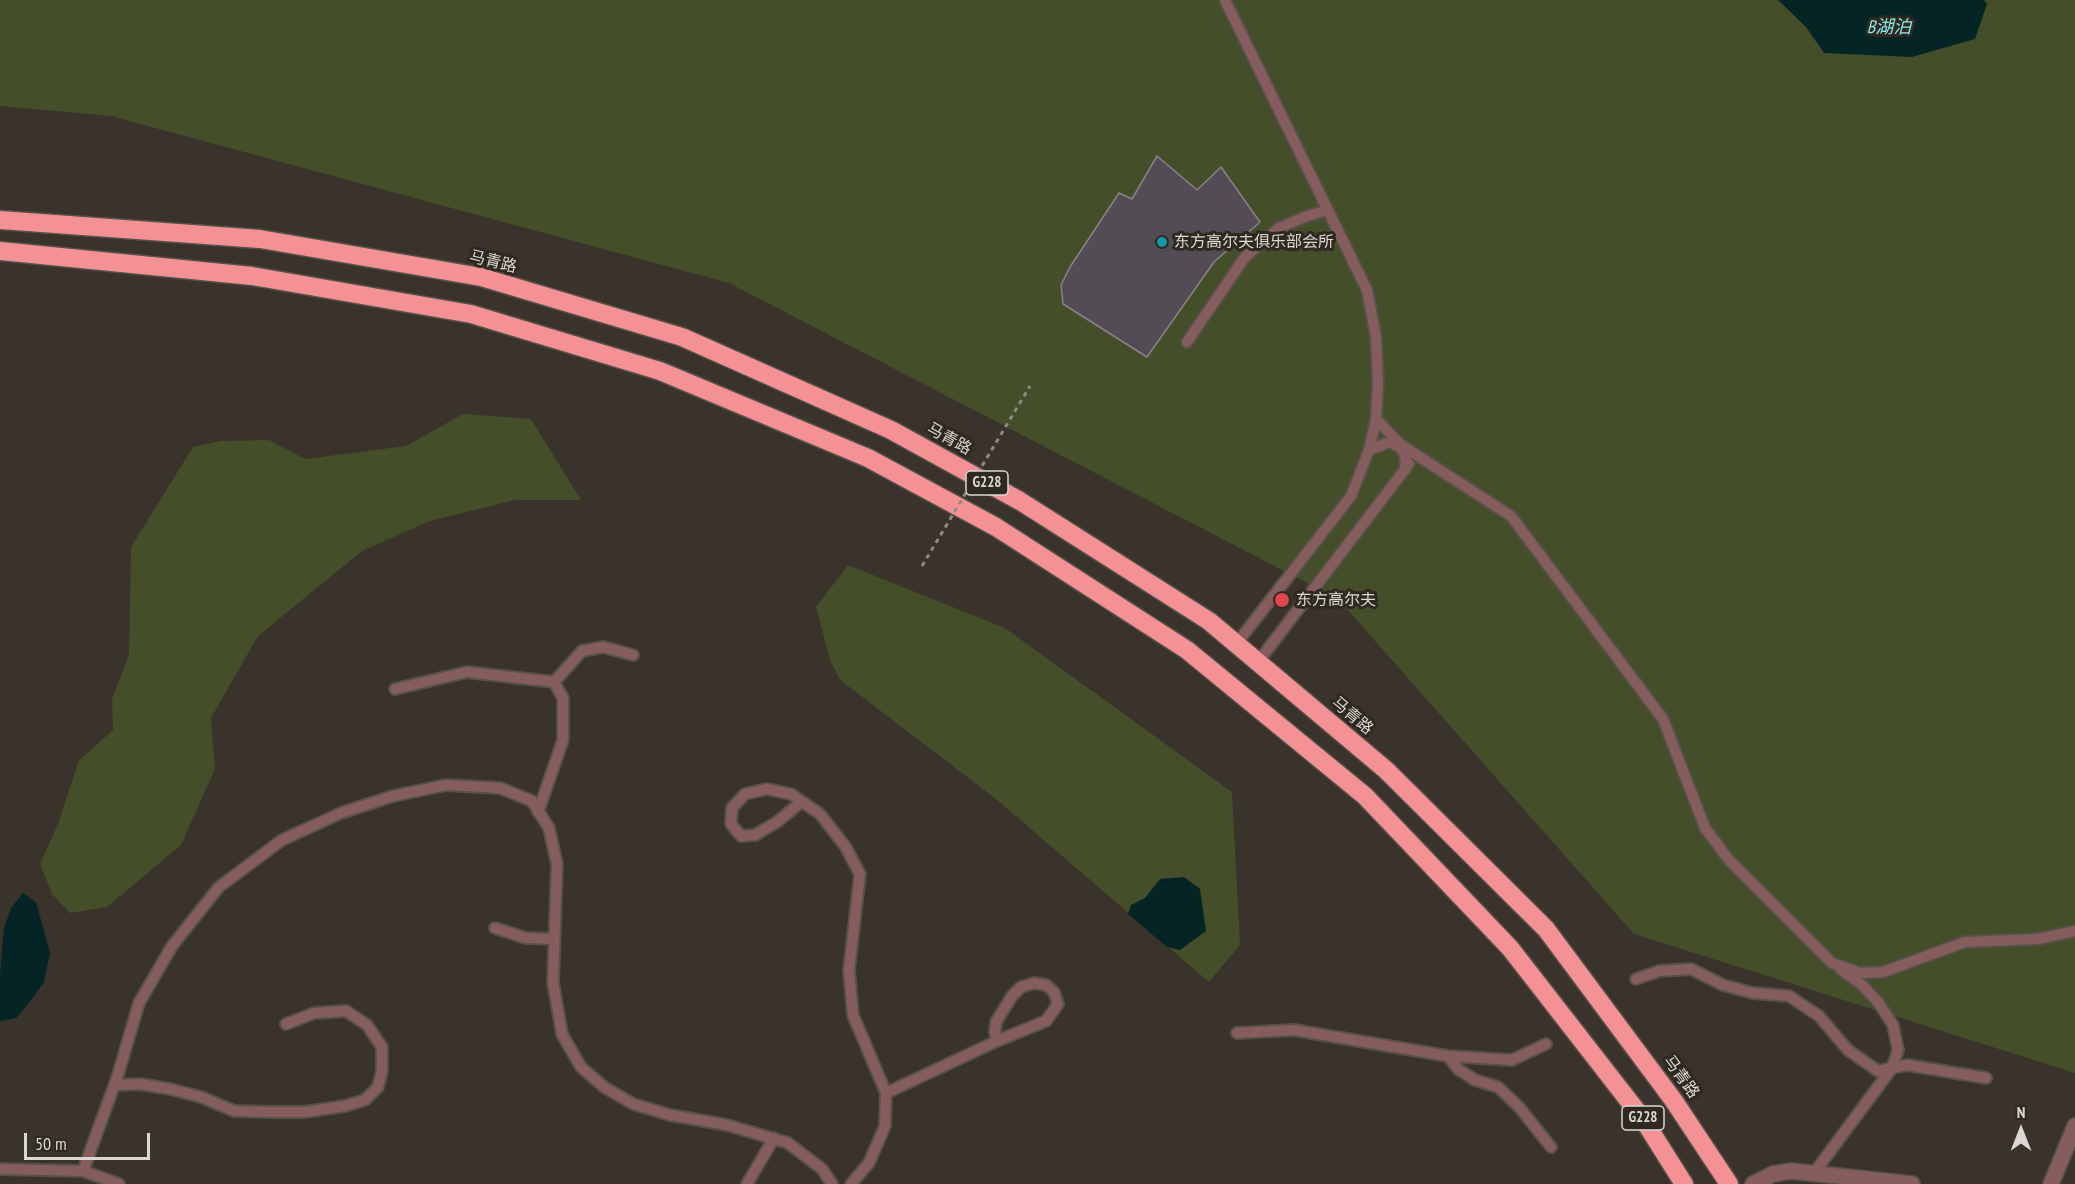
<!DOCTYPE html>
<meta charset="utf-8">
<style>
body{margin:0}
#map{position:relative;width:2075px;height:1184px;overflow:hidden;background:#39332b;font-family:"PT Sans Narrow",sans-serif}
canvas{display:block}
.north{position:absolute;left:1991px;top:1100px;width:60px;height:60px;-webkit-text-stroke:4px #2f2921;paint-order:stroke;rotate:0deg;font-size:16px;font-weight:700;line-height:24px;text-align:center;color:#dbd7d2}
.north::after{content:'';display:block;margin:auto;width:21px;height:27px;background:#dbd7d2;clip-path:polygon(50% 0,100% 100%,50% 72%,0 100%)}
.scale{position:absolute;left:24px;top:1133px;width:126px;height:27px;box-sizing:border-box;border:3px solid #dbd7d2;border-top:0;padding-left:8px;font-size:18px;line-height:21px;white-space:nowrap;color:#dbd7d2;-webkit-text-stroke:4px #2f2921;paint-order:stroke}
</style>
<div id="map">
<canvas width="2075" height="1184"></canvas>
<div class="north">N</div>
<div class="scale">50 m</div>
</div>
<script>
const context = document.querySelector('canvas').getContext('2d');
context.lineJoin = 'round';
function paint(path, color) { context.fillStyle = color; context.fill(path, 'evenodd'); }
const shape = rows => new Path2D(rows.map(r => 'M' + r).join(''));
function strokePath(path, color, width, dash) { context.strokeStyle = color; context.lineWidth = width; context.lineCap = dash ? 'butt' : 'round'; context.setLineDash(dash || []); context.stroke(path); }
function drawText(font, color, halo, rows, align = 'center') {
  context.font = font + ' "PT Sans Narrow","Noto Sans SC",sans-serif'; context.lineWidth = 6; context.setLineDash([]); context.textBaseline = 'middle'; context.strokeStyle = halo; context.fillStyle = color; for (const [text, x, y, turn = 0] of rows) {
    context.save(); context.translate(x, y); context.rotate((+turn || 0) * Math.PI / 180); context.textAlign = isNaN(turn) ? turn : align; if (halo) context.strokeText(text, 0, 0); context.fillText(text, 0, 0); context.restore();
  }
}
const green = shape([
 [0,0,2075,0,2075,1073,1634,934,1338,599,729,283,111,116,0,106],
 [463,414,531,419,581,500,515,500,430,521,362,551,258,636,211,718,215,769,181,845,107,907,70,913,52,894,40,864,58,824,79,760,113,730,112,699,129,655,131,547,193,447,221,441,269,440,305,459,406,446],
 [848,565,1005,628,1232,792,1240,945,1209,982,996,799,840,680,830,660,816,607]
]);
const water = shape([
 [1778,0,1984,0,1987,4,1975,39,1912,57,1824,53,1806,27],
 [1184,877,1200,889,1206,931,1180,950,1167,947,1128,914,1131,905,1145,898,1160,879],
 [23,893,36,902,50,953,44,982,29,1003,16,1018,0,1021,0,975,4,928,11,908]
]);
const building = shape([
 [1157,156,1197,190,1221,167,1260,222,1214,262,1147,357,1063,304,1061,285,1070,267,1119,193,1132,199,1157,156]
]);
const lane = shape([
 [1225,0,1367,290,1376,337,1378,383,1376,419,1369,450],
 [1187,342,1245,257,1279,228,1307,216,1328,210],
 [1376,419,1401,445,1511,516,1663,719,1705,828,1729,860,1832,963,1860,973,1883,972,1965,942,2038,939,2075,931],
 [1237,643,1351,496,1369,450,1390,442,1402,449,1406,459,1405,470],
 [1258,662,1409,464],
 [554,682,582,651,603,647,633,655],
 [395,689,467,672,554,682,563,698,563,740,538,812],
 [801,802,777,822,755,835,741,836,731,824,732,808,745,794,767,789,791,794,820,814,845,846,860,874,849,970,853,1015,886,1093,885,1126,869,1163,851,1184],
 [495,928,526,938,554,939],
 [1636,979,1659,971,1691,969,1723,985,1753,993,1789,996,1819,1016,1848,1050,1878,1071,1907,1065,1986,1078],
 [1237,1033,1294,1030,1448,1056,1512,1060,1546,1044],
 [1448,1056,1458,1069,1475,1080,1498,1087,1519,1107,1551,1147],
 [115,1085,140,1084,170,1089,201,1097,234,1111,270,1112,305,1112,345,1106,365,1100,378,1087,382,1071,382,1047,367,1025,346,1011,314,1013,286,1024],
 [886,1093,997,1041,1046,1021,1058,1004,1054,992,1046,985,1034,983,1021,987,1012,996,996,1022,995,1032,997,1041],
 [0,1169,83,1171,119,1184],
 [83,1171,117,1078,139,1003,172,946,219,887,282,840,341,813,393,796,446,785,500,788,532,801,549,828,557,864,553,982,562,1034,581,1067,604,1087,633,1104,670,1115,727,1125,788,1143,822,1169,832,1184],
 [1814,1173,1892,1068,1898,1050,1893,1025,1878,1002,1861,984,1841,970],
 [747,1184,774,1138]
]);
const street = shape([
 [1753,1184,1773,1174,1791,1171,1912,1184],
 [2051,1184,2075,1126]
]);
const highway = shape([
 [0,220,260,239,481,277,682,337,891,430,1020,501,1209,621,1386,770,1546,929,1674,1101,1729,1184],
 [0,251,252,276,471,314,660,371,868,458,996,527,1187,650,1365,796,1510,948,1643,1119,1684,1184]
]);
const pathBridge = shape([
 [922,566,1030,386]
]);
const markers = [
 [1162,242,6,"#0f9aa8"],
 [1282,600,8,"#e0444e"]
];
const shields = [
 [987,483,42],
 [1643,1118,42]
];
const shieldNames = [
 ["G228",987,483],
 ["G228",1643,1118]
];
const poiNames = [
 ["东方高尔夫俱乐部会所",1174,242],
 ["东方高尔夫",1296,600]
];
const streetNames = [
 ["马青路",493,262,14],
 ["马青路",949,439,29],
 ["马青路",1352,716,40],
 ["马青路",1681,1077,54]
];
const waterNames = [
 ["B湖泊",1889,28]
];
paint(green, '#444e29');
paint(water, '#052425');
paint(building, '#544c54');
strokePath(building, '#8a828a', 1.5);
strokePath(lane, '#565149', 14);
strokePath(street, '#565149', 18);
strokePath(highway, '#565149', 21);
strokePath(lane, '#865d5d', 10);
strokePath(street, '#865d5d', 15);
strokePath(highway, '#f49194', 18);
strokePath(pathBridge, '#8f8a83', 3, [4.5, 4.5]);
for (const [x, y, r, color] of markers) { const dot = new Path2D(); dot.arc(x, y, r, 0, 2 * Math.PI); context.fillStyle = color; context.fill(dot); strokePath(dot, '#2f2921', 2); }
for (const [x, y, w] of shields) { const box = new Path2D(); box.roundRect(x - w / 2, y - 12, w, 24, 4.5); context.fillStyle = '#2f2921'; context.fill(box); strokePath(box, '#dbd7d2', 1.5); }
drawText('bold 15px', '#dbd7d2', null, shieldNames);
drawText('16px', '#dbd7d2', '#2f2921', poiNames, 'left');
drawText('16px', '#dbd7d2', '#2f2921', streetNames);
drawText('italic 18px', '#8ae9ec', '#2f2921', waterNames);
</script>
